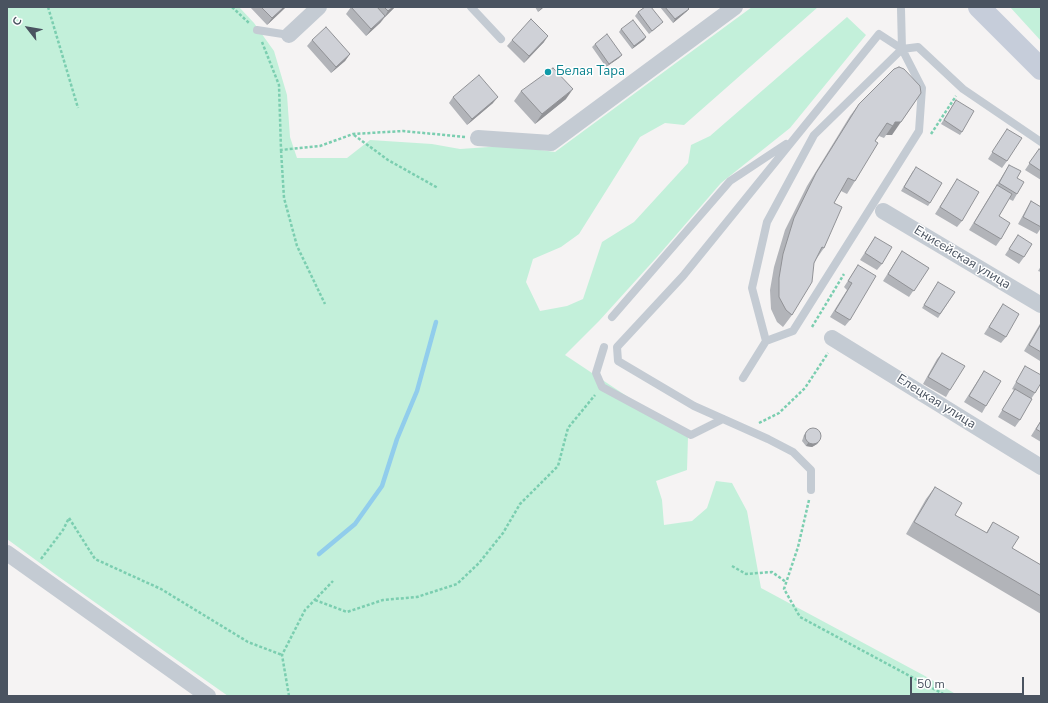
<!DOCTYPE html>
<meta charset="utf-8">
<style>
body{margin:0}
#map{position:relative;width:1048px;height:703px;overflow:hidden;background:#f5f3f3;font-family:"Nunito Sans",sans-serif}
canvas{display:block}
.frame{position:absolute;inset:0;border:8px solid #4a5360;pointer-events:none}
.north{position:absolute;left:8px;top:8px;width:40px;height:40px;-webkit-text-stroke:3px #fff;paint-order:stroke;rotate:301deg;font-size:11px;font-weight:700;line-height:16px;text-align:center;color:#4a5360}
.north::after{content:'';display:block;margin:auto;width:14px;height:18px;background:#4a5360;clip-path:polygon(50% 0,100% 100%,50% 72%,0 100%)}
.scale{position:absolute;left:910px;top:677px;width:114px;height:18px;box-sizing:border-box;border:2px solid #4a5360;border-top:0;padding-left:5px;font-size:12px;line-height:14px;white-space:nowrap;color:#4a5360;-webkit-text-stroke:3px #fff;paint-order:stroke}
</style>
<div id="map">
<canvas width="1048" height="703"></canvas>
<div class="frame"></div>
<div class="north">С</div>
<div class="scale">50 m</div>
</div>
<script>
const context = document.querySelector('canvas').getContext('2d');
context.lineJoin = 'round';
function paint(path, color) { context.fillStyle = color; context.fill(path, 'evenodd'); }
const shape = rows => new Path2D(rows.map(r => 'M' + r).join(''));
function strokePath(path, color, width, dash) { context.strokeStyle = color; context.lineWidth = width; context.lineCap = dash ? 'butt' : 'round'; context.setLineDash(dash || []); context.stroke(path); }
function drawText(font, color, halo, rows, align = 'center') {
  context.font = font + ' "Nunito Sans",sans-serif'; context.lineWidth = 3; context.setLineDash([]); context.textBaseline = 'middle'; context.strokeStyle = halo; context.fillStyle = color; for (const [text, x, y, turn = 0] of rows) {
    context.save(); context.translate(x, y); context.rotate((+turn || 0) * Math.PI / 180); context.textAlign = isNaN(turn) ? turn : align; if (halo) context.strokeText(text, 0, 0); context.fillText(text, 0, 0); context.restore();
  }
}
const green = shape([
 [7,7,239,7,254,23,274,51,287,95,290,137,297,158,347,158,370,140,432,144,460,149,489,147,519,147,555,152,752,7,818,7,684,125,665,123,640,137,579,234,561,247,533,259,526,282,540,311,567,306,583,299,602,242,634,222,688,163,691,145,710,136,847,17,866,35,790,128,721,183,657,257,599,321,565,355,688,437,687,470,656,481,662,500,664,525,692,521,707,508,716,481,732,483,747,511,761,588,925,676,959,696,228,696,59,577,7,539],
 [1010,7,1041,7,1041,41]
]);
const stream = shape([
 [319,554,355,524,382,486,397,439,417,391,436,322]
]);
const path = shape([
 [48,7,78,108],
 [232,7,249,23],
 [262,42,279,85,281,150,320,146,353,134,403,131,465,137],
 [931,134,956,96],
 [354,135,388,160,438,188],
 [281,150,284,198,297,246,325,304],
 [812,327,844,274],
 [759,423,779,413,805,388,828,353],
 [809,500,798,547,784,589,800,617,947,696],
 [69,518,95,559,161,589,248,642,282,655],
 [41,559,63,530,69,518],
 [732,566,746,574,772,572,786,582],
 [315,600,347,612,383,600,417,597,457,584,479,563,503,533,520,504,558,466,568,428,595,395],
 [289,696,282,655,305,610,333,581]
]);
const lane = shape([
 [471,7,501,39],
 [901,9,902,49,814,135,767,222,752,288,766,341,793,331,919,131,922,88,902,49],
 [257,30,289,35],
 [612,317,730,181,786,144],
 [604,347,596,373,602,387,691,435,723,419],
 [743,378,766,341],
 [811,490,811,470,793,452,768,439,694,406,618,361,617,347,683,276,879,34,902,49,918,47,963,89,1041,142]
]);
const street = shape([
 [289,35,319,7],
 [478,138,551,143,735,7],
 [883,211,1041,305],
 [832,338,1041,467],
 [7,553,208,696]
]);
const secondary = shape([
 [979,7,1041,69]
]);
const wall = shape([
 [250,7,286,7,267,25],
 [351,7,395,7,385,17,380,23,366,36,346,14],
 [535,7,544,7,538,12],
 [660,7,687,7,689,9,686,12,673,23],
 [638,12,660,25,649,34,635,16],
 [621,29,646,37,644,40,632,49,619,32],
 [312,40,350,54,345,61,331,73,307,46],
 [512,40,544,42,524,63,507,46],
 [595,44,619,58,606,67,592,47],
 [899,67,892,135,886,135,884,138,879,136,875,141,855,181,847,194,841,191,834,203,824,248,817,258,814,263,792,315,783,327,777,322,771,309,770,290,774,267,785,230,807,186,850,116,859,104],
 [521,91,566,99,535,124,514,101],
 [453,97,493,103,467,125,449,103],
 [956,100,962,132,960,135,941,124],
 [1007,129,1007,161,1002,168,988,159],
 [1039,149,1041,150,1041,180,1025,170],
 [1009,165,1017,178,1017,194,1013,201,1009,199,999,216,1001,239,996,246,969,230],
 [913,171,930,203,928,206,901,191],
 [957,179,962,221,957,227,935,214],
 [1031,201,1041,207,1041,228,1037,234,1018,224,1027,208],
 [1018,235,1024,257,1019,264,1005,255],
 [875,237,882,264,877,270,860,260],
 [902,251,929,268,909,297,883,281],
 [858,265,850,320,845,326,830,317,847,290,844,287],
 [1041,266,1041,272,1038,271],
 [936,285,955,292,938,318,922,308],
 [1003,304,1006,337,1001,343,984,334],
 [1041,322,1041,360,1040,361,1024,351],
 [942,353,950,390,946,397,923,384,937,359],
 [1025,366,1035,393,1031,399,1020,420,1015,427,998,417,1014,390,1012,389,1021,373],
 [984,371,986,406,982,413,964,402],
 [1041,420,1041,442,1031,436],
 [806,432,820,440,817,444,812,447,806,446,802,441,804,435],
 [935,487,955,515,986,533,993,522,1012,548,1041,565,1041,614,906,534,926,499]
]);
const shadedWall = shape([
 [284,7,286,7,267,25,272,18],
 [393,7,395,7,385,17,380,23,366,36,371,29,384,18,388,11],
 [542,7,544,7,538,12],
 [689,9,686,12,673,23,675,19],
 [548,36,544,42,524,63,529,56],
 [646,37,644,40,632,49,634,46],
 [350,54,345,61,331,73,336,67],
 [622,55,619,58,606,67,609,64],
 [573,89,566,99,535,124,542,114],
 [921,93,892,135,886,135,884,138,895,122],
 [498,97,493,103,467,125,472,119],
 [820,440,817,444,812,447,806,446,808,443]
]);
const building = shape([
 [261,7,284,7,272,18,261,7],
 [351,7,377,7,385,16,371,29,351,7],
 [384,7,393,7,388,11,384,7],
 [645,7,651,7,663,22,652,31,638,12,645,7],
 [665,7,687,7,689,9,675,19,665,7],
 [531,19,548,36,529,56,512,40,531,19],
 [633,20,646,37,634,46,621,29,633,20],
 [326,27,350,54,336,67,312,40,326,27],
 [607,34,622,55,609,64,595,44,607,34],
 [899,67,904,69,920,86,921,93,901,122,895,122,893,126,887,123,875,141,878,143,855,181,848,178,834,203,842,207,824,248,822,247,814,263,812,282,792,315,786,310,779,297,779,278,783,254,794,218,816,173,859,104,894,69,899,67],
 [553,68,573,89,542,114,521,91,553,68],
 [479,75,498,97,472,119,453,97,479,75],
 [956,100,974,111,962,132,944,120,956,100],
 [1007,129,1022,138,1007,161,992,152,1007,129],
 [1039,149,1041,150,1041,171,1029,163,1039,149],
 [1009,165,1021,171,1017,178,1024,182,1017,194,999,183,1009,165],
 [916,167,942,183,930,203,904,187,916,167],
 [957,179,979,192,962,221,940,207,957,179],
 [997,185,1012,194,999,216,1010,223,1001,239,974,223,997,185],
 [1031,201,1041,207,1041,227,1023,217,1031,201],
 [1018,235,1032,244,1024,257,1009,249,1018,235],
 [875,237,892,247,882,264,865,253,875,237],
 [902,251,929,268,914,291,888,274,902,251],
 [858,265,876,276,850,320,835,311,852,283,848,281,858,265],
 [938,282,955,292,940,314,924,305,938,282],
 [1003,304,1019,314,1006,337,989,327,1003,304],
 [1041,324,1041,352,1029,345,1041,324],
 [942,353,965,366,950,390,928,377,942,353],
 [1025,366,1041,375,1041,383,1035,393,1016,382,1025,366],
 [984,371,1001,381,986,406,969,396,984,371],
 [1015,389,1032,399,1020,420,1002,410,1015,389],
 [1041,421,1041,432,1036,429,1041,421],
 '805 436a8 8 0 1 1 16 0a8 8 0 1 1-16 0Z',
 [935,487,962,503,955,515,987,533,993,522,1019,537,1012,548,1041,565,1041,596,914,522,935,487]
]);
const markers = [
 [548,72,4,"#0f9aa8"]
];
const cultureNames = [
 ["Белая Тара",556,72]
];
const streetNames = [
 ["Енисейская улица",962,258,31],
 ["Елецкая улица",936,402,32]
];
paint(green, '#c3f0da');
strokePath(stream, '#91cdec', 4.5);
strokePath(path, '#7bceb0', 2.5, [3, 2]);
strokePath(lane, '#c4cbd3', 8);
strokePath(street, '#c4cbd3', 16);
strokePath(secondary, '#c6cdda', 22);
paint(wall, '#b2b4b9');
paint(shadedWall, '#919296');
paint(building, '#cfd1d7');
strokePath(building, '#919296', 1);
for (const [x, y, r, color] of markers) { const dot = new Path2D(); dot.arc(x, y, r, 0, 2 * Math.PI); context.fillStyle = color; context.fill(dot); strokePath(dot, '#fff', 1.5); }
drawText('13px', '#0d838f', '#fff', cultureNames, 'left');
drawText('13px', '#4a5360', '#fff', streetNames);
</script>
